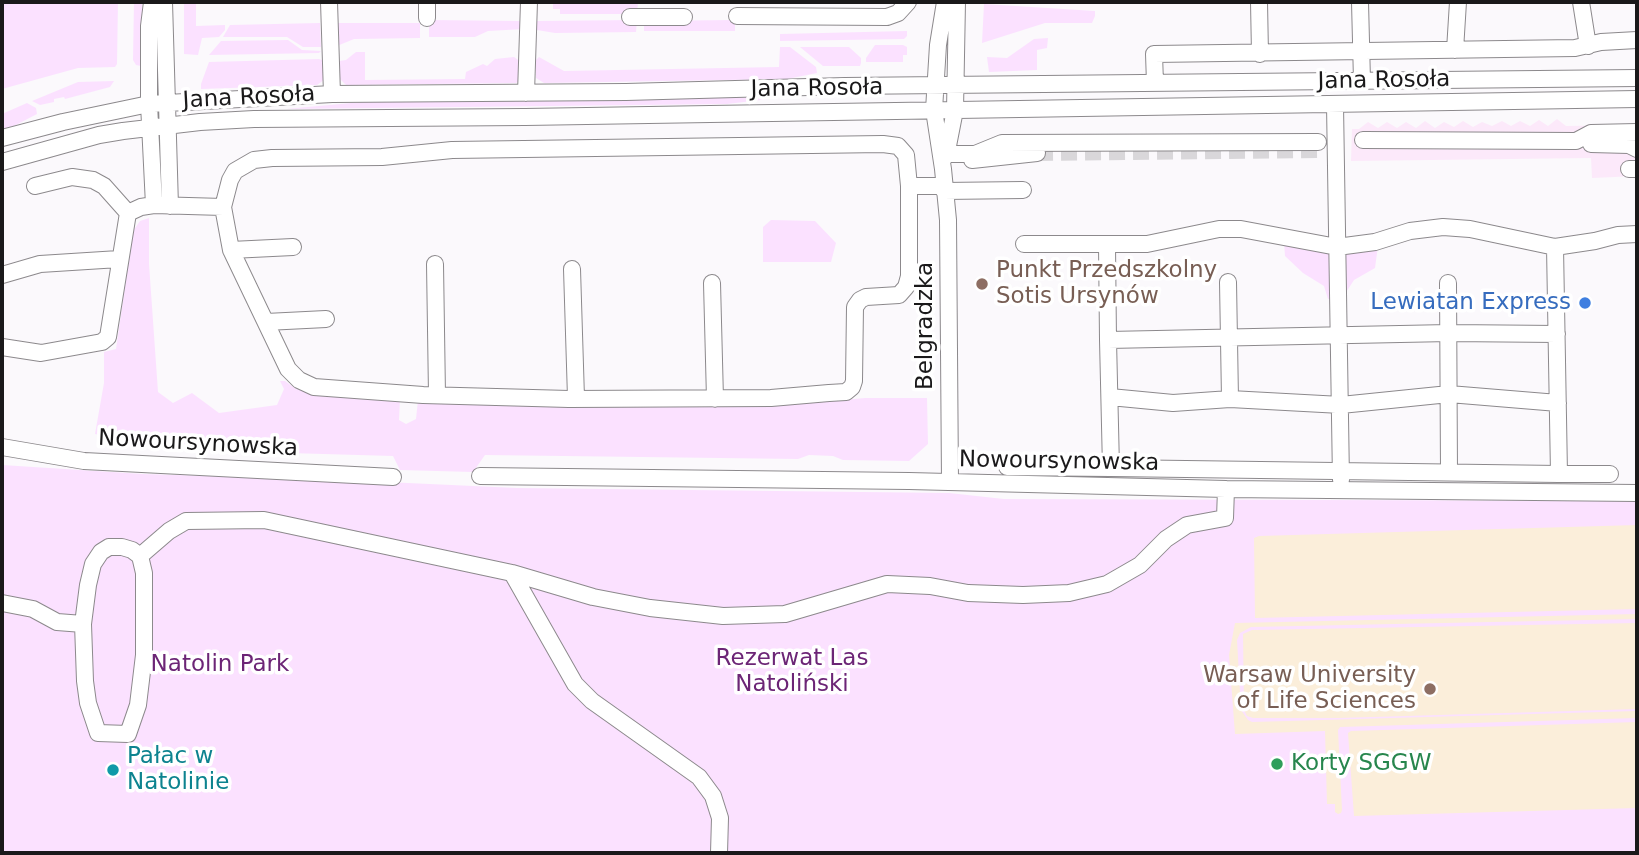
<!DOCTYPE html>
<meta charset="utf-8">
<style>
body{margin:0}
#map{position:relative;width:1639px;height:855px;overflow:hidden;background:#fbf9fc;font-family:"DejaVu Sans",sans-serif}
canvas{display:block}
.frame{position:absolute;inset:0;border:4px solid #1a191a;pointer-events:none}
</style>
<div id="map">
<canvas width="1639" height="855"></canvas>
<div class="frame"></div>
</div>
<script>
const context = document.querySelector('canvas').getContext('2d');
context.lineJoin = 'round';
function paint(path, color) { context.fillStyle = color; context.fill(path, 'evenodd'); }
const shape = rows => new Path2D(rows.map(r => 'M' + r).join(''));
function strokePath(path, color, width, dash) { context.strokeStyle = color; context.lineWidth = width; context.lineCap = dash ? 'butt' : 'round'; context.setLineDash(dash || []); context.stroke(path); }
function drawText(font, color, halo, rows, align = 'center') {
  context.font = font + ' "DejaVu Sans",sans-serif'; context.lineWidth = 7; context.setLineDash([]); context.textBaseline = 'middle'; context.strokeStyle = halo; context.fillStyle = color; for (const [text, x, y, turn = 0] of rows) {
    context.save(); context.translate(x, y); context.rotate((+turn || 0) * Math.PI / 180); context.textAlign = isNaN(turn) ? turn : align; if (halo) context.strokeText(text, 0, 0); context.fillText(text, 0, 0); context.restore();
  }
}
const industrial = shape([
 [1557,119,1566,126,1637,125,1637,176,1592,178,1591,158,1351,161,1352,129,1359,129,1368,122,1378,128,1387,122,1397,128,1406,122,1416,128,1425,121,1435,128,1444,122,1454,127,1463,121,1473,127,1482,122,1492,126,1502,121,1511,126,1520,121,1530,126,1539,120,1548,126]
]);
const education = shape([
 [1637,517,1637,820,1232,830,1212,534]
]);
const green = shape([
 [2,2,118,2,117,64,115,67,78,68,2,89],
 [134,2,142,2,141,66,136,65,133,60],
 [184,2,196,2,196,26,225,25,225,30,219,37,202,38,198,55,184,54],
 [553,2,638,2,637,14,560,14,560,9,553,9],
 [984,4,1095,11,1095,16,1092,23,1045,23,982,43],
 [429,20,519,21,524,23,524,29,488,31,475,37,429,37],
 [637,20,636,32,555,33,537,30,537,21],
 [733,20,735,21,735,31,644,31,644,21],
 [320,23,321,47,303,47,287,37,223,37,230,25],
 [337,23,420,23,420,38,354,39,337,46],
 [907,31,907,36,904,39,780,41,780,34],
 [1048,38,1047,48,1037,50,1037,70,989,72,987,57,1007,58,1034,39],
 [288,40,302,50,321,51,319,53,209,55,221,41],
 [875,45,903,45,907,47,907,55,903,55,903,62,866,62,866,58],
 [780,47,790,47,816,67,817,73,787,79,544,83,536,78,535,61,539,57,564,71,779,67],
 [800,47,849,47,861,58,861,63,860,66,823,66],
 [356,52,365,52,365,80,465,79,466,72,483,64,487,66,495,59,514,57,521,62,519,81,516,83,346,85,339,78,339,61,346,60],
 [319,59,324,61,324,80,317,85,201,89,201,84,209,62],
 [114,81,110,87,65,99,64,97,54,99,54,102,40,105,32,101,78,82],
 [786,97,727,104,286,109,362,102],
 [27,103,36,108,37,114,14,126,2,129,2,114],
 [149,218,149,264,158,392,173,403,192,393,219,413,277,405,284,389,280,381,285,381,296,389,400,399,399,420,406,424,416,419,418,400,725,406,788,405,865,398,927,398,928,444,909,461,843,460,833,456,809,455,798,459,485,455,473,472,400,470,393,456,184,450,95,434,104,383,104,352,116,349,133,231,140,221],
 [771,220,815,221,836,243,831,262,763,262,763,227],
 [1284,242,1328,253,1332,256,1343,255,1349,250,1378,246,1375,268,1354,280,1343,297,1328,299,1324,286,1303,273,1285,256],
 [2,465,143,474,342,480,517,488,949,493,1004,499,1637,501,1637,525,1259,536,1254,538,1255,618,1637,609,1637,614,1235,623,1229,655,1235,734,1325,731,1327,804,1335,804,1335,812,1338,814,1341,813,1342,810,1338,730,1340,727,1637,718,1637,722,1351,731,1348,733,1354,816,1637,808,1637,853,2,853],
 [1637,619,1637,623,1252,630,1243,634,1244,710,1247,716,1253,718,1339,718,1637,709,1637,711,1252,722,1248,720,1241,710,1237,640,1240,633,1251,627]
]);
const minorTunnel = shape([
 [1037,153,1317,150]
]);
const minor = shape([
 [152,2,149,26,149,104,154,205],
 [164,2,170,206],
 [329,2,332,94],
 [945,2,938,45,934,110,943,169,948,220,950,482],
 [1259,2,1260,54],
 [1360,2,1362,81],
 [1581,2,1588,46],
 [737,16,887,17,898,13,908,2],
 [630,17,684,17],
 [427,18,427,2],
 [1455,50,1458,2],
 [1155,83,1154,54,1575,48,1601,42,1637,40],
 [526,93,529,2],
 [1335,105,1341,480],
 [2,138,63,122,149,104,332,94,626,92,845,86,1637,78],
 [1363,140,1576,141,1591,133,1637,132],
 [883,144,898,146,906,155,909,186,909,276,906,287,899,295,866,297,860,300,855,307,854,381,852,387,846,392,829,393,771,398,569,399,423,395,314,387,299,380,288,369,231,250,223,207,230,180,235,171,254,160,272,158,382,157,452,150,883,144],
 [1591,144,1629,145,1637,149],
 [946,154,975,154,1002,143,1318,142],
 [946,156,955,110,957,2],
 [972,160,1037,153],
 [2,162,99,135,123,131,200,122,254,119,525,117,1637,99],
 [1629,169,1637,169],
 [909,186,944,186],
 [944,191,1023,190],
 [128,213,141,207,154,205,223,207],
 [1024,244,1147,244,1219,229,1241,229,1337,247,1375,242,1410,231,1443,227,1470,229,1555,247,1595,241,1618,235,1637,234],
 [1107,245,1108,340,1449,333,1557,334],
 [231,250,293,247],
 [435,264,437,395],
 [572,269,576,398],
 [2,275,40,264,119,259],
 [1228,282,1230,399],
 [712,283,715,399],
 [1448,283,1449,472],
 [266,322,326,319],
 [1108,340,1111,468,1559,474,1555,247],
 [2,347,41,353,102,342,108,337,128,213,104,186,93,180,72,177,35,186],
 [1110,397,1173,403,1230,399,1341,405,1449,394,1558,403],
 [2,447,84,461,393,477],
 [1007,467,1111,468],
 [1559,474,1610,474],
 [480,476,909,481,1226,489,1637,493],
 [109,547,122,547,132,550,140,556,144,573,144,655,138,705,128,734,98,733,88,703,85,681,83,624,88,585,93,564,101,552,109,547],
 [140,556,169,531,186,521,264,520,512,573,575,684,592,701,699,777,713,796,720,818,719,853],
 [512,573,593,597,650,608,723,616,785,614,887,584,930,586,968,593,1023,595,1069,593,1107,584,1140,565,1166,539,1187,525,1225,518,1226,489],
 [2,603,33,609,57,622,83,624]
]);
const markers = [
 [982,284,7,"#8d6e63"],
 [1585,303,7,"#3f7fe0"],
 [1430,689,7,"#8d6e63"],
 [1277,764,7,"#2e9e5b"],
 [113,770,7,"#0f9aa8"]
];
const streetNames = [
 ["Jana Rosoła",1384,81,-1],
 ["Jana Rosoła",817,89,-1],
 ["Jana Rosoła",249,98,-3],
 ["Belgradzka",926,326,-90],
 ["Nowoursynowska",198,444,3],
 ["Nowoursynowska",1059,462,1]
];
const educationNames = [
 ["Punkt Przedszkolny",996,271],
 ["Sotis Ursynów",996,297],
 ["Warsaw University",1416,676,"right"],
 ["of Life Sciences",1416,702,"right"]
];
const shopNames = [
 ["Lewiatan Express",1571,303]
];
const parkNames = [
 ["Rezerwat Las",792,659],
 ["Natoliński",792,685],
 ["Natolin Park",220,665]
];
const cultureNames = [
 ["Pałac w",127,757],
 ["Natolinie",127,783]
];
const leisureNames = [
 ["Korty SGGW",1291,764]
];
paint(industrial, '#fce9fa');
paint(education, '#fbeeda');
paint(green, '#fbe1ff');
strokePath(minorTunnel, '#d9d7da', 16, [16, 8]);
strokePath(minor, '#8c898c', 18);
strokePath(minor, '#fff', 16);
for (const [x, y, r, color] of markers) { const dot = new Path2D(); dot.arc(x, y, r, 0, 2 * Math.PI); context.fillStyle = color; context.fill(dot); strokePath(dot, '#fff', 2.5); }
drawText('23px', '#1a191a', '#fff', streetNames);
drawText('23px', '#785e54', '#fff', educationNames, 'left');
drawText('23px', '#366cbe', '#fff', shopNames, 'right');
drawText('23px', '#6c2576', '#fff', parkNames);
drawText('23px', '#0d838f', '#fff', cultureNames, 'left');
drawText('23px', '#27864d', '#fff', leisureNames, 'left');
</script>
